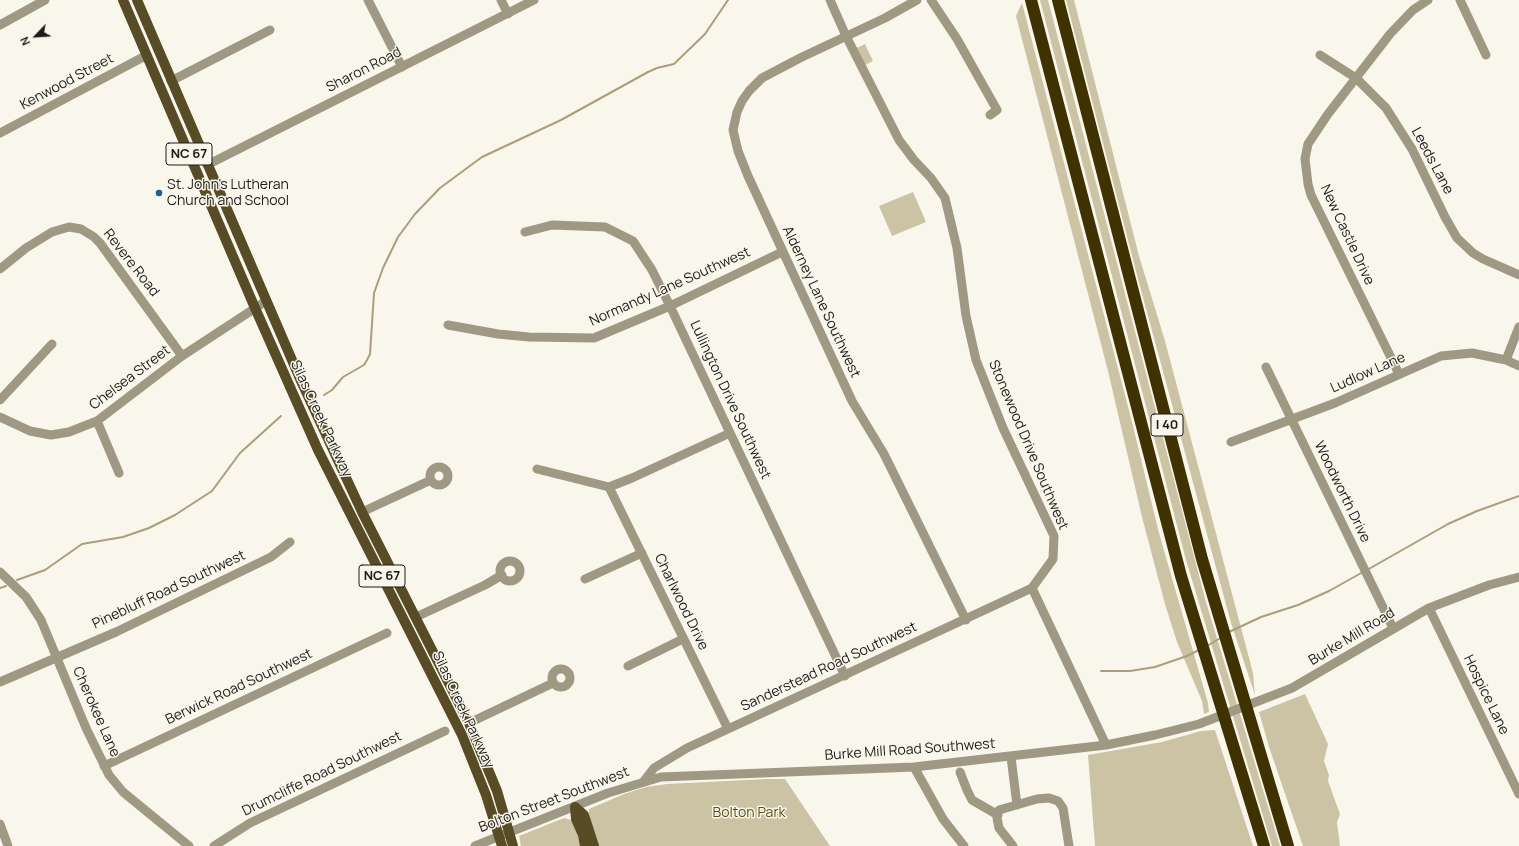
<!DOCTYPE html>
<style>
body{margin:0}
#map{position:relative;width:1519px;height:846px;overflow:hidden;background:#f9f6ec;font-family:Manrope,sans-serif}
canvas{display:block}
.north{position:absolute;left:16px;top:16px;width:40px;height:40px;-webkit-text-stroke:3px #f9f6ec;paint-order:stroke;rotate:245deg;font-size:11px;font-weight:700;line-height:16px;text-align:center;color:#1d1b18}
.north::after{content:'';display:block;margin:auto;width:14px;height:18px;background:#1d1b18;clip-path:polygon(50% 0,100% 100%,50% 72%,0 100%)}
</style>
<div id="map">
<canvas width="1519" height="846"></canvas>
<div class="north">N</div>
</div>
<script>
const context = document.querySelector('canvas').getContext('2d');
context.lineJoin = 'round';
function paint(path, color) { context.fillStyle = color; context.fill(path, 'evenodd'); }
const shape = rows => new Path2D(rows.map(r => 'M' + r).join(''));
function strokePath(path, color, width, dash) { context.strokeStyle = color; context.lineWidth = width; context.lineCap = dash ? 'butt' : 'round'; context.setLineDash(dash || []); context.stroke(path); }
function drawText(font, color, halo, rows, align = 'center') {
  context.font = font + ' Manrope,sans-serif'; context.lineWidth = 3; context.setLineDash([]); context.textBaseline = 'middle'; context.strokeStyle = halo; context.fillStyle = color; for (const [text, x, y, turn = 0] of rows) {
    context.save(); context.translate(x, y); context.rotate((+turn || 0) * Math.PI / 180); context.textAlign = isNaN(turn) ? turn : align; if (halo) context.strokeText(text, 0, 0); context.fillText(text, 0, 0); context.restore();
  }
}
const green = shape([
 [1040,0,1048,0,1206,602,1280,846,1272,846,1186,560],
 [1066,0,1074,0,1139,256,1165,341,1253,673,1255,695,1231,623,1138,279],
 [1022,3,1131,418,1159,533,1208,703,1209,712,1204,714,1202,701,1177,642,1165,604,1142,517,1108,371,1016,16],
 [865,44,873,61,865,65,857,48],
 [913,192,926,222,892,236,879,206],
 [1305,694,1328,744,1324,761,1329,775,1328,781,1340,814,1337,822,1340,846,1303,846,1269,747,1259,712],
 [1215,730,1253,846,1095,846,1088,755,1162,742,1201,731],
 [767,779,785,779,830,846,597,846,589,815,589,809,624,794,646,787,667,784],
 [564,818,571,820,575,824,581,846,521,846,519,836]
]);
const stream = shape([
 [324,395,332,390,343,377,364,365,367,360,370,354,374,293,383,268,398,237,415,214,440,188,482,157,561,120,648,72,657,68,674,64,705,34,728,0],
 [1367,570,1448,524,1477,511,1519,496],
 [17,580,45,570,82,544,123,537,149,528,175,515,212,491,240,453,281,416],
 [0,588,6,586],
 [1229,632,1261,617,1298,605,1329,591,1363,572],
 [1207,646,1222,637],
 [1101,671,1130,671,1155,667,1187,656,1199,650]
]);
const minor = shape([
 [368,0,402,67],
 [501,0,508,14],
 [830,0,846,36,899,140,914,160,931,178,945,198,957,248,966,316,976,360,1003,428,1054,536,1053,559,1032,588,1106,745],
 [917,0,885,18,800,58,762,78,749,91,742,101,737,112,733,130,738,151,748,176,852,401,884,454,966,620],
 [931,0,957,39,997,110,990,115],
 [1460,0,1486,55],
 [0,25,45,0],
 [1320,55,1356,78,1386,108,1412,149,1445,217,1457,238,1473,253,1483,259,1519,275],
 [171,81,270,30],
 [0,133,147,55],
 [207,165,534,0],
 [525,232,552,225,605,227,633,241,652,270,670,306,845,676],
 [0,269,26,248,52,232,69,227,81,229,94,237,100,243,182,356],
 [448,325,498,334,529,337,594,338,670,306,782,252],
 [1506,360,1519,327],
 [1266,367,1393,628],
 [1399,374,1311,195,1308,184,1305,159,1308,144,1328,114,1390,34,1413,10,1428,0],
 [0,400,52,344],
 [0,417,30,431,51,435,69,432,97,421,182,356,266,301],
 [97,421,119,473],
 [1231,442,1335,403,1441,356,1472,353,1506,360,1519,366],
 '430 476a9 9 0 1 1 18 0a9 9 0 1 1-18 0Z',
 [537,469,609,487,632,478,730,433],
 [609,487,728,729],
 [362,512,431,480],
 '500 571a10 10 0 1 1 20 0a10 10 0 1 1-20 0Z',
 [0,572,26,597,41,620,86,728,109,775,123,792,189,846],
 [585,579,642,553],
 [1429,608,1519,794],
 [416,617,485,585,502,575],
 [628,666,683,639],
 '552 678a9 9 0 1 1 18 0a9 9 0 1 1-18 0Z',
 [0,682,116,632,271,557,290,542],
 [469,723,553,683],
 [1011,757,1017,805],
 [104,766,387,633],
 [914,767,943,819,964,846],
 [960,772,967,790,972,800,998,815],
 [644,781,654,768,687,748,1032,588],
 [0,824,8,846],
 [214,846,250,823,445,731],
 [475,846,608,793,661,777,914,767,1106,745,1155,735,1199,724,1292,688,1429,608,1489,585,1519,577],
 [1013,846,999,828,997,818,999,810,1037,799,1049,798,1058,801,1063,808,1069,846]
]);
const major = shape([
 [123,0,255,308,318,450,462,735,486,795,502,846],
 [137,0,301,381,362,512,469,723,497,791,513,846],
 [575,807,584,815,594,846],
 [575,807,576,819,583,835,585,846]
]);
const highway = shape([
 [1031,0,1181,576,1264,846],
 [1058,0,1202,559,1288,846]
]);
const markers = [
 [159,193,4,"#156396"]
];
const shields = [
 [189,154,46],
 [1167,425,32],
 [382,576,46]
];
const shieldNames = [
 ["NC 67",189,154],
 ["I 40",1167,425],
 ["NC 67",382,576]
];
const streetNames = [
 ["Sharon Road",364,70,-27],
 ["Kenwood Street",67,82,-28],
 ["Leeds Lane",1432,161,62],
 ["New Castle Drive",1347,235,65],
 ["Revere Road",131,263,52],
 ["Normandy Lane Southwest",670,287,-24],
 ["Alderney Lane Southwest",821,302,65],
 ["Ludlow Lane",1368,373,-24],
 ["Chelsea Street",130,378,-37],
 ["Lullington Drive Southwest",730,400,65],
 ["Silas Creek Parkway",321,419,65],
 ["Stonewood Drive Southwest",1028,445,67],
 ["Woodworth Drive",1342,492,64],
 ["Pinebluff Road Southwest",169,590,-25],
 ["Charlwood Drive",681,602,64],
 ["Burke Mill Road",1352,637,-31],
 ["Sanderstead Road Southwest",829,667,-25],
 ["Berwick Road Southwest",239,687,-25],
 ["Hospice Lane",1486,695,64],
 ["Silas Creek Parkway",463,710,65],
 ["Cherokee Lane",96,712,66],
 ["Burke Mill Road Southwest",910,750,-4],
 ["Drumcliffe Road Southwest",322,774,-26],
 ["Bolton Street Southwest",554,800,-21]
];
const poiNames = [
 ["St. John's Lutheran",167,185],
 ["Church and School",167,201]
];
const parkNames = [
 ["Bolton Park",749,813]
];
paint(green, '#ccc3a5');
strokePath(stream, '#aa9f7a', 2);
strokePath(minor, '#9f9883', 9);
strokePath(major, '#584c26', 10);
strokePath(highway, '#3f3200', 12);
for (const [x, y, r, color] of markers) { const dot = new Path2D(); dot.arc(x, y, r, 0, 2 * Math.PI); context.fillStyle = color; context.fill(dot); strokePath(dot, '#f9f6ec', 1.5); }
for (const [x, y, w] of shields) { const box = new Path2D(); box.roundRect(x - w / 2, y - 11, w, 22, 3); context.fillStyle = '#f9f6ec'; context.fill(box); strokePath(box, '#1d1b18', 1); }
drawText('bold 13px', '#1d1b18', null, shieldNames);
drawText('14px', '#1d1b18', '#f9f6ec', streetNames);
drawText('14px', '#1d1b18', '#f9f6ec', poiNames, 'left');
drawText('14px', '#5e4e11', '#f9f6ec', parkNames);
</script>
